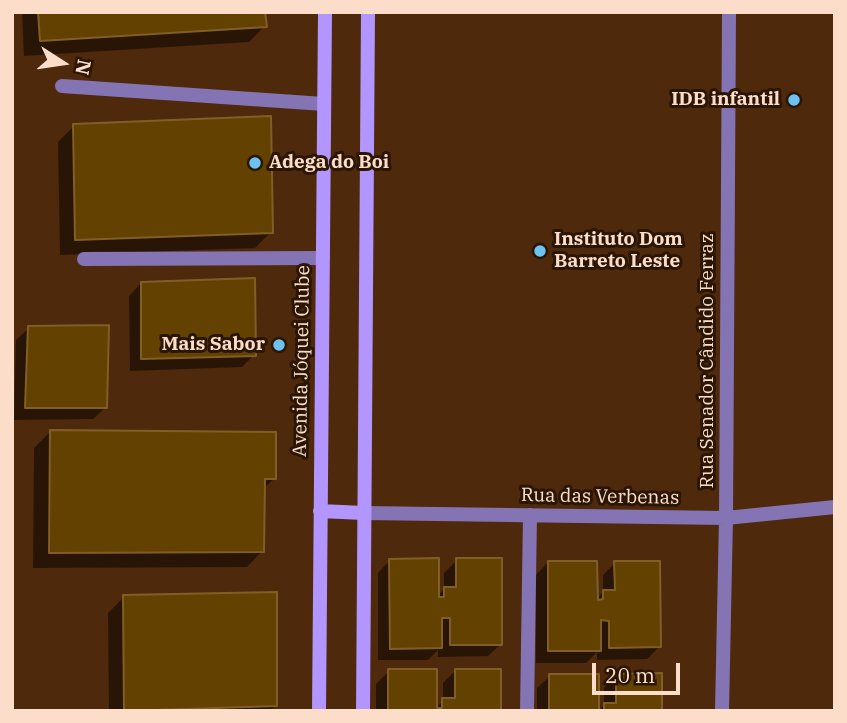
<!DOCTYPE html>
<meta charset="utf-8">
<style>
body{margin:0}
#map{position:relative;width:847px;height:723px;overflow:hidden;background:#4e290b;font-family:"IBM Plex Serif",serif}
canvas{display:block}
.frame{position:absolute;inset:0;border:14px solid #fbddc9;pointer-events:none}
.north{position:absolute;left:28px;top:28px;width:70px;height:70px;-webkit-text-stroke:5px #2b1606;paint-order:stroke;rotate:102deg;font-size:19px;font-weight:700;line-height:28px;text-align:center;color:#fbddc9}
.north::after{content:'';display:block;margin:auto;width:24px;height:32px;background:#fbddc9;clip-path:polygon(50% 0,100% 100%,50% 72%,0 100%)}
.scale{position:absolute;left:592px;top:663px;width:88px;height:32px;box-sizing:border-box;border:4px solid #fbddc9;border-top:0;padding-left:9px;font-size:21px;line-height:24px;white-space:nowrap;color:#fbddc9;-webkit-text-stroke:5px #2b1606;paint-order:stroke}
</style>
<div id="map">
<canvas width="847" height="723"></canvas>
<div class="frame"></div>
<div class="north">N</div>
<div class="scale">20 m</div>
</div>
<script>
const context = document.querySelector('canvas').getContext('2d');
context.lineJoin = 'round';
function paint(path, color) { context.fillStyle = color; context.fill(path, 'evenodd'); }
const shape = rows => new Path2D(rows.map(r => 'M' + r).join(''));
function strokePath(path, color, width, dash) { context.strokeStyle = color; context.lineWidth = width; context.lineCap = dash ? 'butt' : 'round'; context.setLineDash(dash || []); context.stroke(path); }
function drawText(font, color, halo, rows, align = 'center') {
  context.font = font + ' "IBM Plex Serif",serif'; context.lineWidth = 6; context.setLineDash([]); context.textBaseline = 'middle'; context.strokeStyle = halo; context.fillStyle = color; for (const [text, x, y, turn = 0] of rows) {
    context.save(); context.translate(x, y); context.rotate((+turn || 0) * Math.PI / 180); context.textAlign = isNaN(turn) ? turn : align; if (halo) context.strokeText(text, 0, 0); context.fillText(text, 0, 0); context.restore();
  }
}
const shadow = shape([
 [22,12,263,12,265,26,249,42,24,56],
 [74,126,271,232,255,248,60,255,58,142],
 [141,283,254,355,242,367,130,371,129,296],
 [29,328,106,407,93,419,14,420,16,340],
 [50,432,274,479,263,489,262,551,247,567,33,568,34,448],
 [390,560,437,597,444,589,444,573,457,560,501,644,488,656,438,657,438,650,428,660,378,660,378,573],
 [548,562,596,599,603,592,603,575,615,563,659,647,647,659,597,660,597,652,586,663,536,663,536,575],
 [124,597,275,706,270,711,109,711,108,613],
 [389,671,436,708,443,701,443,683,455,671,499,711,376,711,376,684],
 [617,675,660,711,599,711,604,705,604,688],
 [550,676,597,711,537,711,537,688]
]);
const building = shape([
 [38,12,265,12,267,27,40,41,38,12],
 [271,116,273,233,75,240,73,124,271,116],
 [255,278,256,356,141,359,141,282,255,278],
 [109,325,107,408,25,408,28,326,109,325],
 [50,430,276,432,276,479,265,479,264,552,49,553,50,430],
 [439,558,439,597,444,597,444,587,456,587,456,558,502,558,502,645,450,645,450,618,442,618,442,648,390,649,389,559,439,558],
 [548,561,597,561,598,600,603,599,603,590,615,590,614,561,660,561,661,647,609,648,609,621,601,620,601,651,548,651,548,561],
 [277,592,277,706,124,711,123,595,277,592],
 [388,669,437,669,437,708,442,708,442,698,455,698,455,669,501,669,501,711,388,711,388,669],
 [662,673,662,711,604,711,604,703,616,703,616,674,662,673],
 [549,674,599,674,599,711,549,711,549,674]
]);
const lane = shape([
 [62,86,324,104],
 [84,259,323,258]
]);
const street = shape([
 [364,513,726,518,835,507],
 [527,711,530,515],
 [722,711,726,518,729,12]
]);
const secondary = shape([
 [320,511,364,513],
 [319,711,325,12],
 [363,711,368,12]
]);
const markers = [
 [794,100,7,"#6dc2f3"],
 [255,163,7,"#6dc2f3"],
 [540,251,7,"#6dc2f3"],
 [279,345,7,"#6dc2f3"]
];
const poiNames = [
 ["IDB infantil",780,100],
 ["Adega do Boi",269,163,"left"],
 ["Instituto Dom",554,240,"left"],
 ["Barreto Leste",554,262,"left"],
 ["Mais Sabor",265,345]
];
const streetNames = [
 ["Avenida Jóquei Clube",302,361,-89],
 ["Rua Senador Cândido Ferraz",708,361,-90],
 ["Rua das Verbenas",600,497,1]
];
paint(shadow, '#0007');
paint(building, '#634100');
strokePath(building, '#825e27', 2);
strokePath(lane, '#8574b4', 14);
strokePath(street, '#8574b4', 14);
strokePath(secondary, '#b396fd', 14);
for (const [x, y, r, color] of markers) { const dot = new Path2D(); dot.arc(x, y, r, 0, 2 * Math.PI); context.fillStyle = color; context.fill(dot); strokePath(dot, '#2b1606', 2.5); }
drawText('bold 19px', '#fbddc9', '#2b1606', poiNames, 'right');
drawText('19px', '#fbddc9', '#2b1606', streetNames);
</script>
